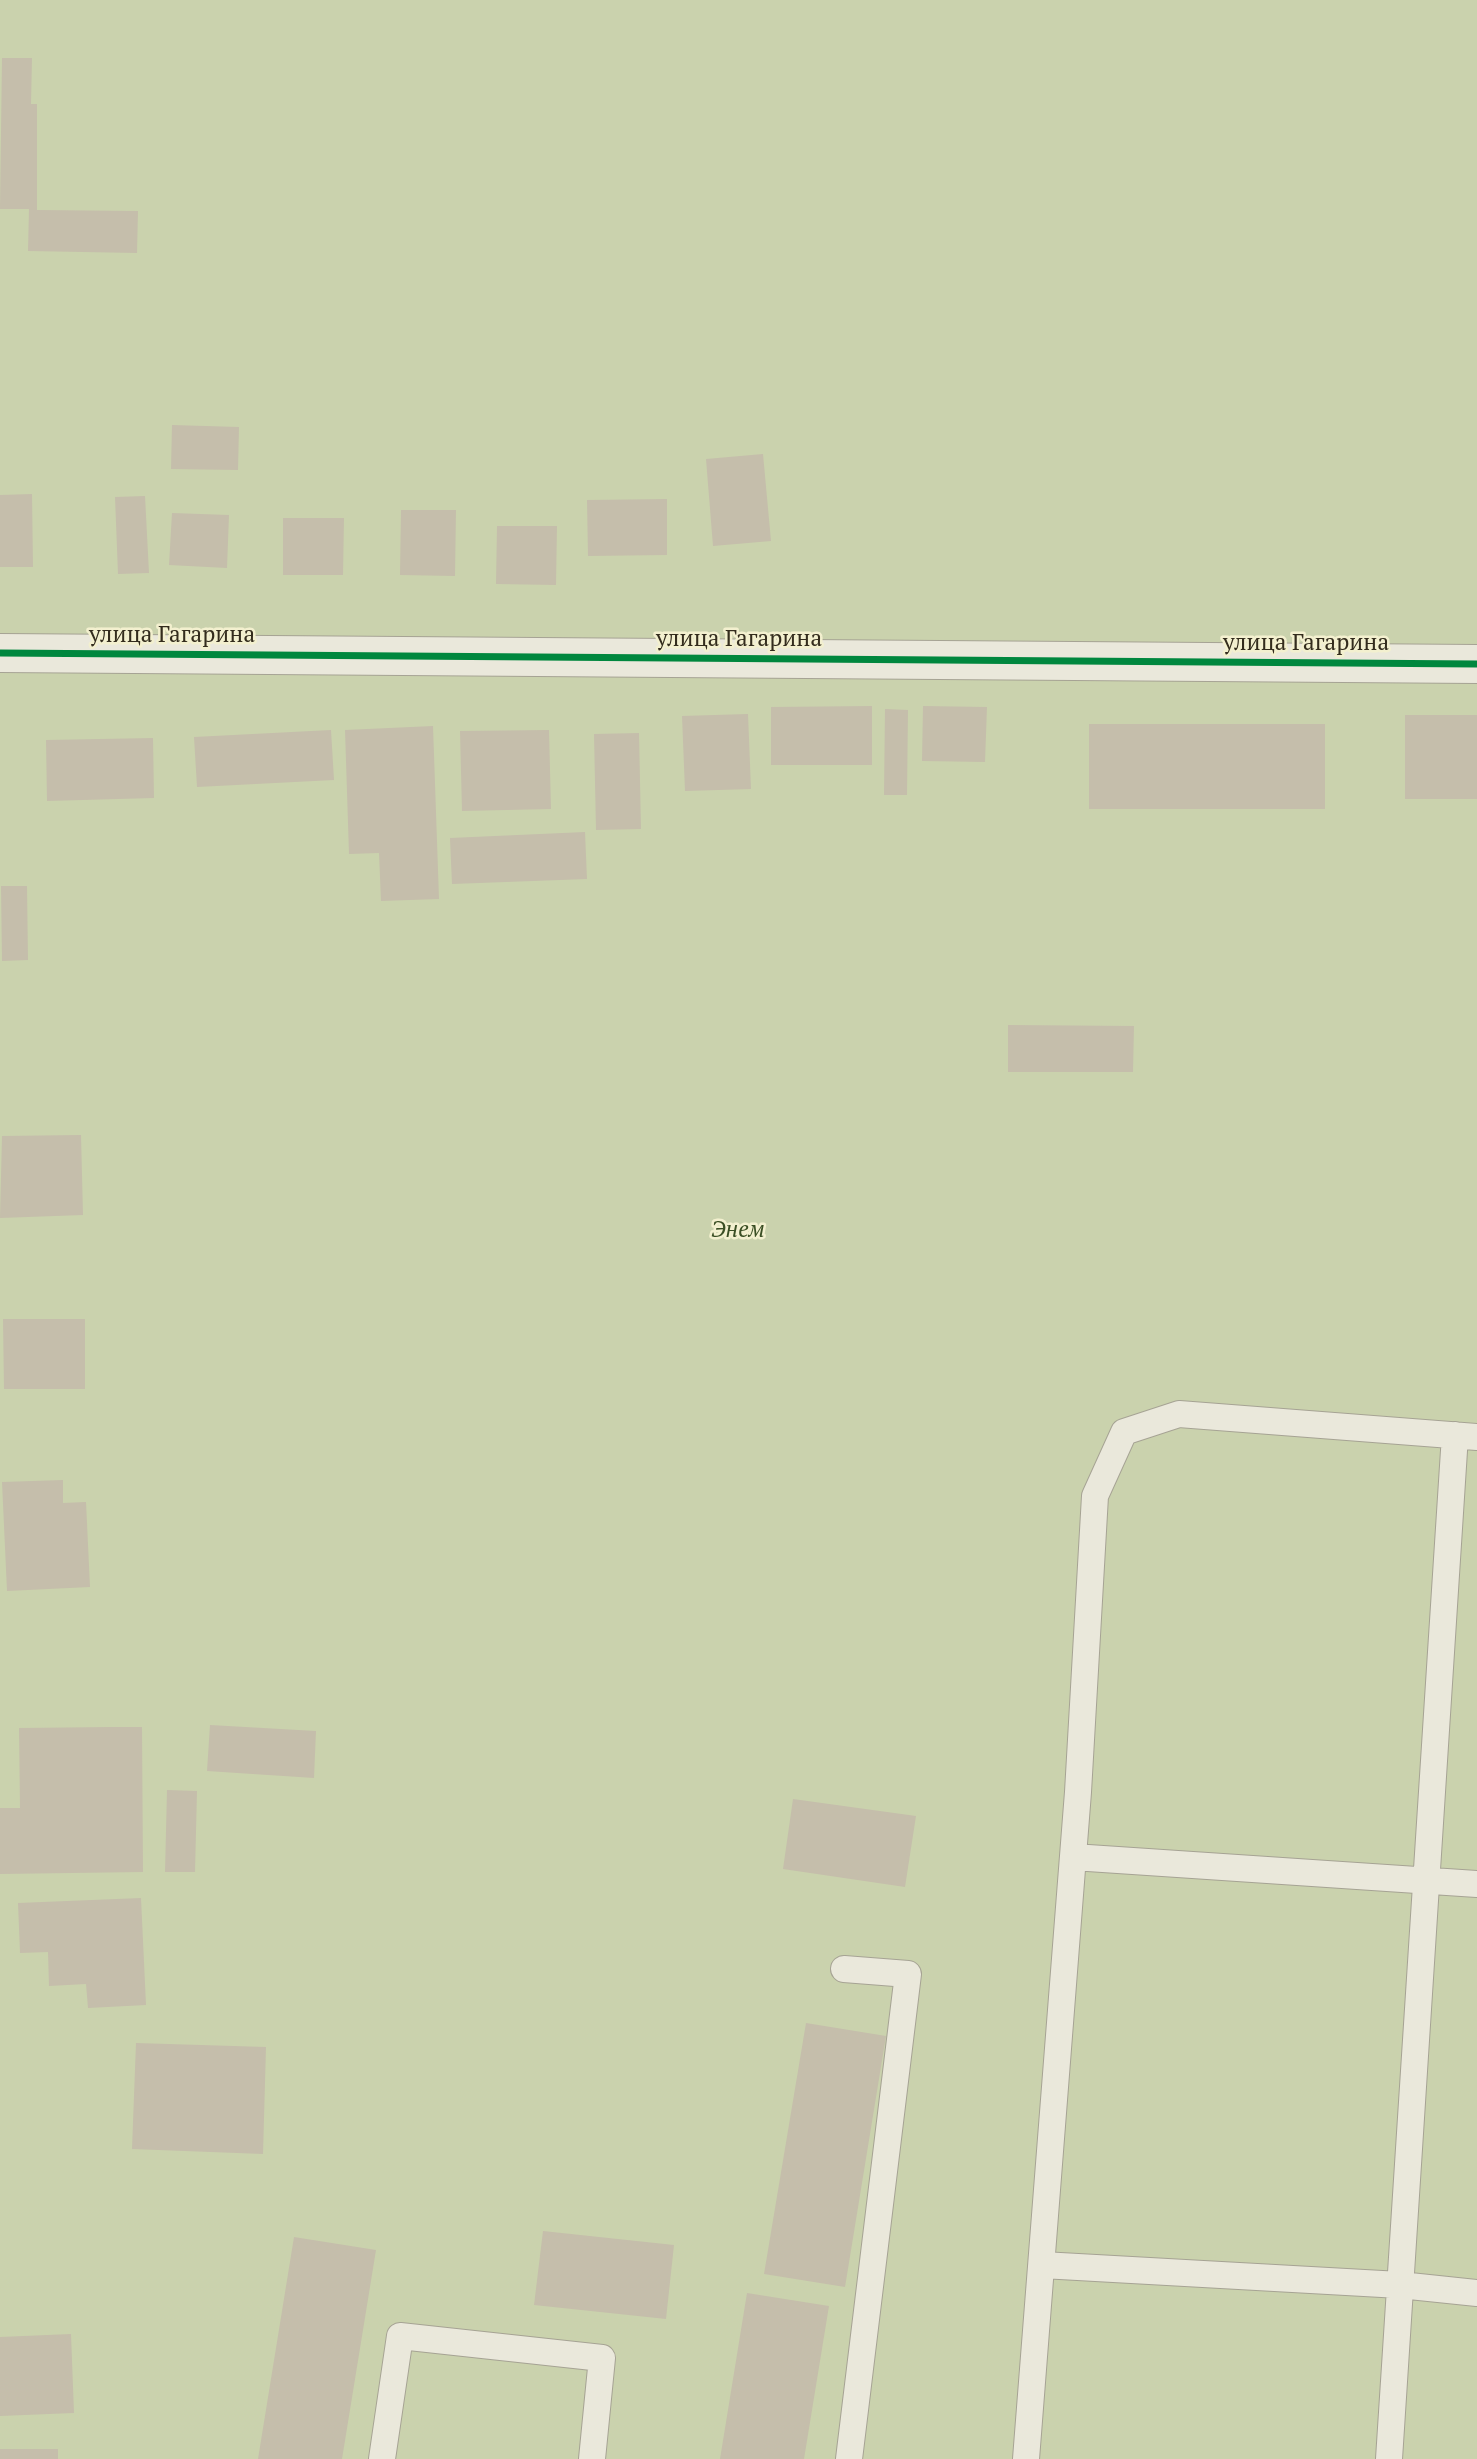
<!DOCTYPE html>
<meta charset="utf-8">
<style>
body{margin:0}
canvas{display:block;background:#e1dfca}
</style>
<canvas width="1477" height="2459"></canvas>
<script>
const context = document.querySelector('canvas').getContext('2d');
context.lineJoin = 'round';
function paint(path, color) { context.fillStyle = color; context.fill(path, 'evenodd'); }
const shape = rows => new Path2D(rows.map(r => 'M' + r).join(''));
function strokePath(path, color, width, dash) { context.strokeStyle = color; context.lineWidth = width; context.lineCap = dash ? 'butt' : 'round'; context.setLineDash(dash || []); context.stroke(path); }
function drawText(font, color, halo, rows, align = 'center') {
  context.font = font + ' "PT Serif",serif'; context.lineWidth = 5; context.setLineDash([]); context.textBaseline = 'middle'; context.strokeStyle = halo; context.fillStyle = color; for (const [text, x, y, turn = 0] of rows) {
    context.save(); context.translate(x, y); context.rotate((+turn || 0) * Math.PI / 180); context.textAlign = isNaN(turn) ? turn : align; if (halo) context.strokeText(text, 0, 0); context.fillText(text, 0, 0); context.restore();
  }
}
const green = shape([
 [0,0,1477,0,1477,2459,0,2459]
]);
const building = shape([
 [2,58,32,58,31,104,37,104,37,210,138,211,137,253,28,251,29,209,0,209],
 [172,425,239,427,238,470,171,469],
 [763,454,771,541,713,546,706,459],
 [32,494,33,567,0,567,0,495],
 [145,496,149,573,118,574,115,497],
 [667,499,667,555,588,556,587,500],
 [401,510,456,510,455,576,400,575],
 [172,513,229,515,227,568,169,565],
 [283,518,344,518,343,575,283,575],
 [497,526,557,526,556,585,496,584],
 [872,706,872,765,771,765,771,707],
 [923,706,987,707,985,762,922,761],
 [885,709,908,710,907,795,884,795],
 [748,714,751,789,685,791,682,716],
 [1405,715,1477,715,1477,799,1405,799],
 [1089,724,1325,724,1325,809,1089,809],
 [433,726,439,899,381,901,379,853,349,854,345,730],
 [331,730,334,780,197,787,194,737],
 [549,730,551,809,462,811,460,731],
 [639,733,641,829,596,830,594,734],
 [153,738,154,798,47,801,46,740],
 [585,832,587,879,452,884,450,838],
 [1,886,27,886,28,960,2,961],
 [1008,1025,1134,1026,1133,1072,1008,1072],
 [81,1135,83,1215,0,1218,2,1136],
 [3,1319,85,1319,85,1389,4,1389],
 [63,1480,63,1503,86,1502,90,1587,7,1591,2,1482],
 [210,1725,316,1731,314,1778,207,1771],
 [111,1727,142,1727,143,1872,0,1874,0,1808,20,1808,19,1728],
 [167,1790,197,1791,195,1872,165,1872],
 [793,1799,916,1816,905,1887,783,1869],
 [141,1898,146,2005,88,2008,86,1984,49,1986,48,1952,20,1953,18,1903],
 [806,2023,886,2036,845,2287,764,2274],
 [136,2043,266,2047,263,2154,132,2149],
 [543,2231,674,2245,666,2319,534,2305],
 [294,2237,376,2250,342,2459,258,2459],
 [747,2293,829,2306,804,2459,720,2459],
 [71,2334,74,2413,0,2416,0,2337],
 [0,2449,58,2449,58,2459,0,2459]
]);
const lane = shape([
 [1073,1857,1477,1884],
 [844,1969,908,1974,849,2459],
 [1042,2265,1400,2285,1477,2293],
 [382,2459,400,2336,602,2358,592,2459],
 [1026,2459,1078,1792,1095,1496,1124,1432,1179,1414,1477,1437],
 [1389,2459,1455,1435]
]);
const street = shape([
 [0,653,1477,664]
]);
const cycleway = shape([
 [0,653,1477,664]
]);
const streetNames = [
 ["улица Гагарина",172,635],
 ["улица Гагарина",739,639],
 ["улица Гагарина",1306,643]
];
const parkNames = [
 ["Энем",738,1230]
];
paint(green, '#cad2ad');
paint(building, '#c5beab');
strokePath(lane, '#a6a394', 28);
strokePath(street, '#a6a394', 40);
strokePath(lane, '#eae8db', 26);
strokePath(street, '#eae8db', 38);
strokePath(cycleway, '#00873e', 7);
drawText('23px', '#332c1d', '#f3f0cf', streetNames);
drawText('italic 23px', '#3b4f24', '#f3f0cf', parkNames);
</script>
